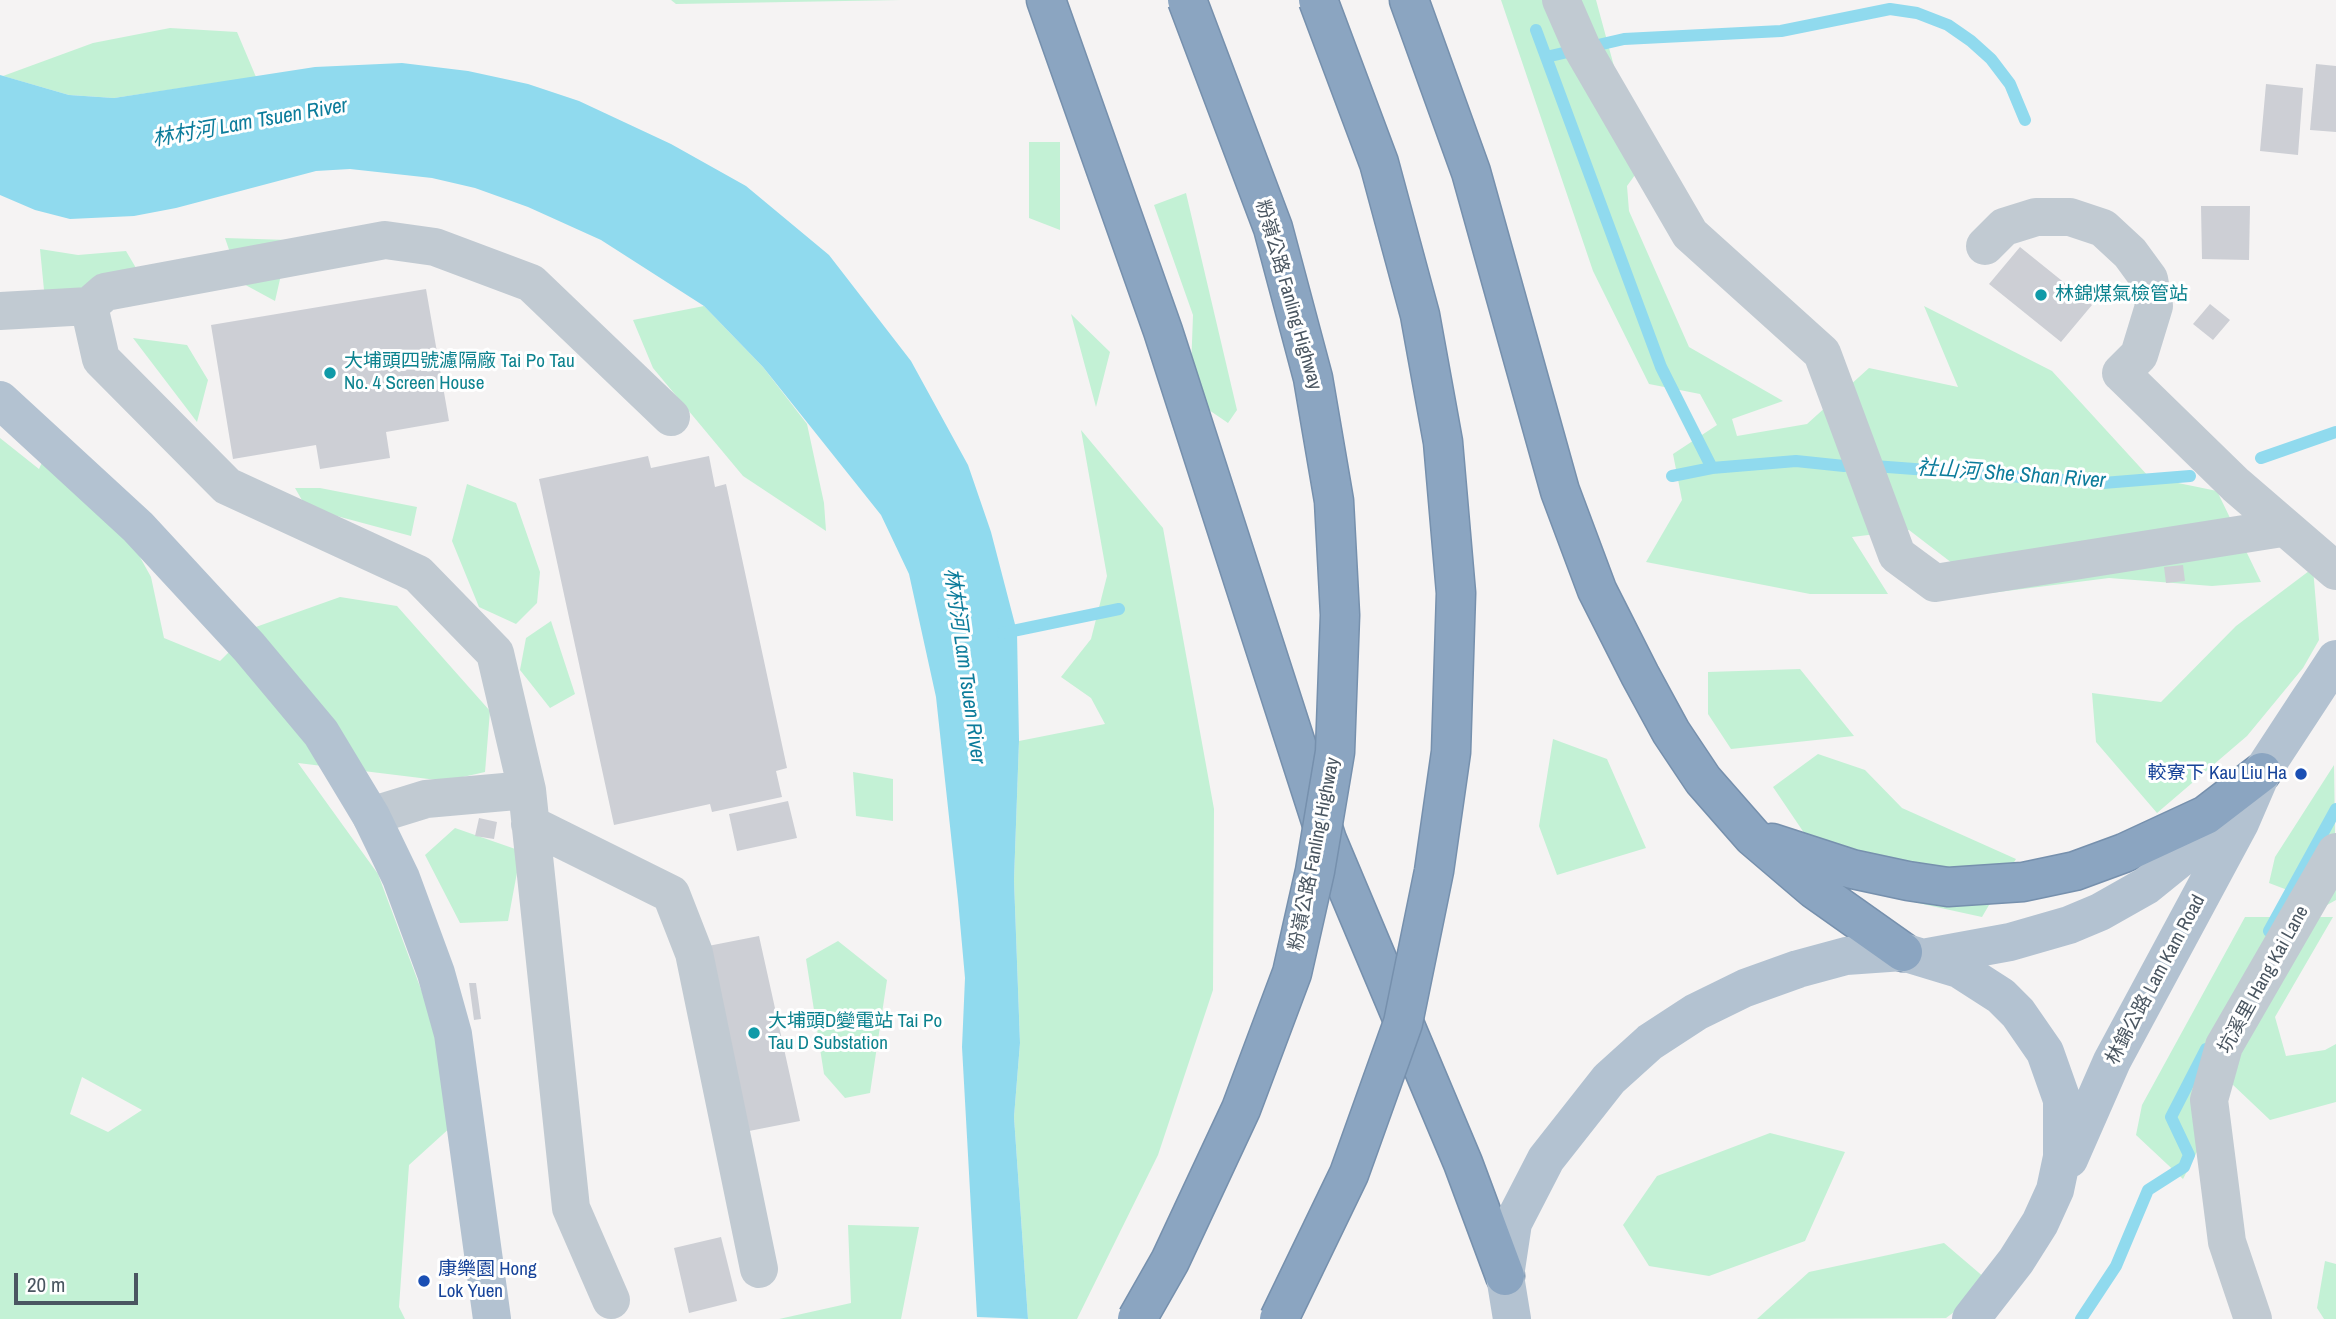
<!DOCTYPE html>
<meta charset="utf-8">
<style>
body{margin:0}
#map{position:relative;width:2336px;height:1319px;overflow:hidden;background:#f5f3f3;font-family:"Archivo Narrow",sans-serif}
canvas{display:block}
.scale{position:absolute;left:14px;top:1273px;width:124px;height:32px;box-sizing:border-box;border:4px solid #4a5661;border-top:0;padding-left:9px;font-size:21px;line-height:24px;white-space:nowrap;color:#4a5661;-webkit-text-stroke:5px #fff;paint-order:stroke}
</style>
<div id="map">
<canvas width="2336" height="1319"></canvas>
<div class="scale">20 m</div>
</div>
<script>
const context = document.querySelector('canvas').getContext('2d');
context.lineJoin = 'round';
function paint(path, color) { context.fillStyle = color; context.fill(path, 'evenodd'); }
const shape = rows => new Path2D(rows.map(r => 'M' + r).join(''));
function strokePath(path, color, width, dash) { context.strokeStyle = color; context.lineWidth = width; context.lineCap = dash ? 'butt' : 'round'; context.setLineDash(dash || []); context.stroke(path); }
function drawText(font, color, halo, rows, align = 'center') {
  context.font = font + ' "Archivo Narrow","Noto Sans TC",sans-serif'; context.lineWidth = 6; context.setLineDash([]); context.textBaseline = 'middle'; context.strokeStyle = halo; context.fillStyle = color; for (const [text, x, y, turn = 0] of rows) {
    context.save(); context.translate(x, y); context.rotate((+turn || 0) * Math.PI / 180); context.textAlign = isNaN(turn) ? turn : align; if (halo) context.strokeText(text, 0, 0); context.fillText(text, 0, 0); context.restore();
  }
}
const green = shape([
 [671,0,901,0,676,4],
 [1501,0,1596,0,1618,81,1656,146,1627,186,1629,211,1689,347,1783,401,1732,419,1737,436,1807,424,1869,368,1958,387,1924,306,2052,371,2149,477,2217,491,2261,582,2212,586,2109,578,1991,593,1909,530,1852,537,1888,594,1810,594,1646,562,1682,500,1673,454,1717,425,1700,394,1649,384,1593,271],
 [170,28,237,32,256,77,114,98,69,95,3,76,93,43],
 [1029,142,1060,142,1060,230,1029,218],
 [1186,193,1237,410,1228,423,1190,397,1193,315,1154,205],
 [225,238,289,240,275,301,240,282],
 [40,249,78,255,126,251,136,268,73,293,44,290],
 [704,306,763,367,807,424,824,503,826,531,743,476,653,368,633,320],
 [1071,314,1110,352,1096,407],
 [133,338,187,345,208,380,197,422],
 [1081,430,1163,528,1214,809,1213,990,1158,1155,1077,1319,1028,1319,1014,1117,1020,1043,1014,880,1019,741,1105,724,1091,698,1061,677,1091,639,1107,576],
 [55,434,94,474,151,577,164,638,220,661,253,628,340,597,397,606,490,711,485,772,445,781,298,763,378,874,441,1043,452,1126,409,1165,399,1307,405,1319,0,1319,0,438,39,469],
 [82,1077,142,1110,108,1132,70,1114],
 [467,484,516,503,540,572,537,603,516,624,479,607,452,541],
 [295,488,320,488,417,507,411,536,333,515,310,514],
 [2313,568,2319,640,2303,668,2247,736,2157,813,2096,742,2092,693,2161,702,2236,626],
 [551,621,575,694,550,708,520,670,526,638],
 [1800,669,1854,736,1731,749,1708,714,1708,672],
 [1553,739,1607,759,1646,848,1557,875,1539,826],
 [1818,754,1865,770,1902,808,2016,859,1982,917,1840,886,1773,787],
 [2334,765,2336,900,2327,905,2269,883,2275,857],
 [853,772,893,779,893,821,856,816],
 [455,828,521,851,508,921,460,923,425,855],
 [2245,917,2333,917,2275,1017,2286,1056,2325,1050,2336,1044,2336,1102,2270,1120,2232,1084,2183,1179,2136,1135,2142,1105],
 [838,941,887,980,870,1093,845,1098,824,1074,806,959],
 [1770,1133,1845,1152,1805,1241,1709,1276,1649,1266,1623,1225,1657,1176],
 [848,1225,919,1227,901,1319,779,1319,851,1303],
 [1944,1243,1992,1284,1946,1318,1757,1319,1809,1272],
 [2325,1261,2336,1264,2336,1319,2324,1319,2317,1308]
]);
const water = shape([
 [402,63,468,71,528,84,579,101,671,144,746,186,829,255,911,361,968,465,991,532,1017,632,1019,741,1014,880,1020,1043,1014,1117,1028,1319,977,1317,962,1047,965,978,958,900,936,697,909,574,881,515,763,367,704,306,601,240,528,207,475,188,432,178,350,169,316,171,176,208,134,216,70,219,35,210,0,195,0,75,69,95,114,98,315,67]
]);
const stream = shape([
 [1536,30,1661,367,1712,468],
 [1546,57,1624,39,1781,31,1890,9,1917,13,1948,25,1971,41,1991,59,2010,84,2025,120],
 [2261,458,2336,432],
 [1874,466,2103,483,2190,476],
 [1672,476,1712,468,1796,461,1844,466],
 [1003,633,1119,609],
 [2269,931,2336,809],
 [2081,1319,2116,1266,2148,1190,2184,1167,2189,1155,2171,1117,2206,1049]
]);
const building = shape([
 [2316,64,2336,66,2336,132,2310,130],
 [2266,84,2303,88,2298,155,2260,151],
 [2201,206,2250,206,2249,260,2202,259],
 [2020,247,2092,305,2061,342,1989,284],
 [426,289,449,421,386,432,390,458,320,469,316,445,233,459,211,325],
 [2210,304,2230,320,2213,340,2193,324],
 [648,456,651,468,709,456,715,487,726,484,787,768,776,771,782,797,712,812,710,804,614,825,539,479],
 [2183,565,2185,581,2166,583,2164,567],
 [788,801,797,838,737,851,729,814],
 [479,818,497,822,494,839,475,836],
 [759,936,800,1121,749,1131,708,946],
 [469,983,476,983,481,1019,474,1020],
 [721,1237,737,1301,689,1313,674,1248]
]);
const minor = shape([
 [1561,0,1582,48,1690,234,1822,353,1897,555,1935,583,2282,528],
 [1985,246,2004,227,2036,217,2070,217,2103,228,2130,253,2149,279,2154,306,2139,355,2121,373,2236,485,2336,571],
 [0,311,89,306],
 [527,790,495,653,418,574,227,486,101,359,89,306,105,292,385,240,435,247,531,283,671,417],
 [371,816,426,799,527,790,571,1208,611,1300],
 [530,824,671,894,694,953,759,1269],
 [2253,1319,2227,1242,2209,1100,2224,1046,2336,852]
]);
const major = shape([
 [0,400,138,527,249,647,321,733,371,816,401,878,436,973,453,1034,492,1319],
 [1928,957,2010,942,2069,925,2100,912,2146,886,2193,848,2235,801],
 [2069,1159,2112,1061,2240,823,2262,772,2336,659],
 [1512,1319,1505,1276,1513,1223,1546,1159,1609,1079,1650,1042,1696,1012,1745,988,1798,969,1846,956,1903,952,1959,969,2001,996,2018,1013,2045,1052,2062,1100,2062,1157,2055,1190,2040,1223,2016,1261,1971,1319]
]);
const highway = shape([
 [1046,0,1163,331,1327,840,1463,1163,1505,1276],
 [1409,0,1471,172,1560,491,1597,590,1640,675,1671,732,1703,780,1753,837,1814,889,1903,952],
 [1772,843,1852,869,1908,881,1948,887,2023,882,2075,871,2124,853,2206,815,2262,772]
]);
const highwayBridge = shape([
 [1137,1319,1170,1261,1241,1109,1292,973,1315,871,1335,752,1340,615,1334,501,1313,378,1273,228,1187,0],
 [1279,1319,1349,1174,1403,1023,1434,871,1451,752,1456,593,1443,442,1420,315,1379,163,1318,0]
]);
const markers = [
 [2041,295,7,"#0f9aa8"],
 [330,373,7,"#0f9aa8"],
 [2301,774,7,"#1a4fb4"],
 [754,1033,7,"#0f9aa8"],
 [424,1281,7,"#1a4fb4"]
];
const streetNames = [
 ["粉嶺公路 Fanling Highway",1288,295,74],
 ["粉嶺公路 Fanling Highway",1315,854,-79],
 ["林錦公路 Lam Kam Road",2156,980,-62],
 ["坑溪里 Hang Kai Lane",2264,980,-61]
];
const cultureNames = [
 ["林錦煤氣檢管站",2055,295],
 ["大埔頭四號濾隔廠 Tai Po Tau",344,362],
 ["No. 4 Screen House",344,384],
 ["大埔頭D變電站 Tai Po",768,1022],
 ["Tau D Substation",768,1044]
];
const transitNames = [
 ["較寮下 Kau Liu Ha",2287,774],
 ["康樂園 Hong",438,1270,"left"],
 ["Lok Yuen",438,1292,"left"]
];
const waterNames = [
 ["林村河 Lam Tsuen River",250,123,-10],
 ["社山河 She Shan River",2011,475,4],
 ["林村河 Lam Tsuen River",964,666,82]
];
paint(green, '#c3f1d5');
paint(water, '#90daee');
strokePath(stream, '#90daee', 12);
paint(building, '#cdcfd5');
strokePath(highway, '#7690ad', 41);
strokePath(minor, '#c1cad2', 38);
strokePath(major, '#b3c2d1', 38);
strokePath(highway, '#8ba5c1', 38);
strokePath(highwayBridge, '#7690ad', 41, []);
strokePath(highwayBridge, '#8ba5c1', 38);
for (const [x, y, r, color] of markers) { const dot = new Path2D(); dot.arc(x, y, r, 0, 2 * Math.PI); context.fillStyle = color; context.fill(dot); strokePath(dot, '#fff', 2.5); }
drawText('19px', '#4a5661', '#fff', streetNames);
drawText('19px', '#0d838f', '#fff', cultureNames, 'left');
drawText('19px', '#164399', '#fff', transitNames, 'right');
drawText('italic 21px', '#0c7c9b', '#fff', waterNames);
</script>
